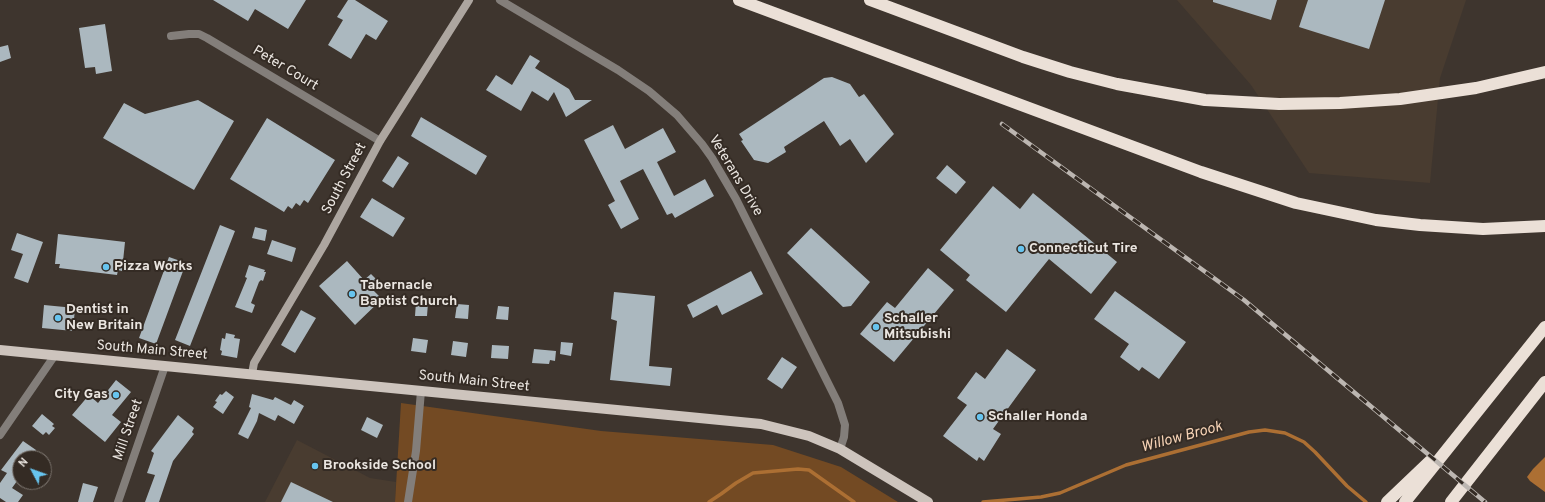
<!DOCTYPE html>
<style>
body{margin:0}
#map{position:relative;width:1545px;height:502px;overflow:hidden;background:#3e352e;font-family:Overpass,sans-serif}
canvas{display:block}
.north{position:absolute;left:12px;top:450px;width:40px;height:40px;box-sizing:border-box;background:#342b24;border:1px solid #7d7670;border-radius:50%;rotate:311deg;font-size:11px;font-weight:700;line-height:16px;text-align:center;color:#ebe6e1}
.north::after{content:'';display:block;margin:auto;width:14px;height:18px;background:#67c4ef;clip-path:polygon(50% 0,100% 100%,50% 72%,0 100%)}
</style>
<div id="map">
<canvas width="1545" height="502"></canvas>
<div class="north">N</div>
</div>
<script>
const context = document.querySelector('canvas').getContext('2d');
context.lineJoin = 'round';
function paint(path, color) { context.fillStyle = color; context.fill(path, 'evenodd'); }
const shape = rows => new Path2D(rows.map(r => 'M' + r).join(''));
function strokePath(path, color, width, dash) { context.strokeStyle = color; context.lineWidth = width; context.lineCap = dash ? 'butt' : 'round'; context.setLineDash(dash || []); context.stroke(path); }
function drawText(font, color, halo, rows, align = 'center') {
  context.font = font + ' Overpass,sans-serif'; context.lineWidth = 4; context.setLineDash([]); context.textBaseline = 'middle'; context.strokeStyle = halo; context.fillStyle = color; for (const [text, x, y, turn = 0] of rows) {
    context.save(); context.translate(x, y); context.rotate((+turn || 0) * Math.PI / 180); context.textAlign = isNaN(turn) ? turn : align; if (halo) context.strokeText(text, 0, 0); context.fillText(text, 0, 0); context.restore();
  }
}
const built = shape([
 [1177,0,1466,0,1440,78,1430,183,1309,173,1251,85],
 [297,440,370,478,396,482,395,502,265,502]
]);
const green = shape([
 [401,403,601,431,773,445,841,467,898,502,395,502]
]);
const water = shape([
 [1545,457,1545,492,1530,481,1527,477,1533,469]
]);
const stream = shape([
 [709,502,721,494,736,483,753,473,798,469,809,470,854,502],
 [983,502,1041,497,1060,493,1126,465,1249,432,1265,430,1285,433,1304,442,1315,452,1347,486,1366,502]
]);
const building = shape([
 [213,0,306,0,288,29,255,9,248,21],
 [348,0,355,0,388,21,376,40,366,34,351,59,328,45,343,20,337,17],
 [1213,0,1277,0,1271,20,1213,2],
 [1308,0,1385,0,1369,49,1299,27],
 [105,24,112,71,96,74,95,67,85,68,79,28],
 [8,45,11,58,0,62,0,47],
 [530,55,540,61,535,68,569,89,575,100,592,100,566,117,554,92,548,101,532,91,521,111,486,90,496,75,512,85],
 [832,77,850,84,859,97,864,94,894,134,866,163,850,139,840,146,824,121,784,147,786,152,768,163,754,160,741,141,743,140,739,134,824,78],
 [198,100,234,121,194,190,103,138,124,103,145,114],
 [421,117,487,156,476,175,411,136],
 [267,118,335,160,308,203,304,200,300,206,296,203,292,209,288,206,284,212,230,179],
 [613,125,625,149,663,128,676,152,657,162,674,196,705,179,714,196,675,218,672,213,667,215,643,169,620,181,639,219,621,229,608,205,615,201,584,140],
 [398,156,409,163,393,188,382,181],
 [947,165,966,182,956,194,936,178],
 [993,186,1020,209,1033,193,1117,262,1091,294,1049,259,1006,312,966,280,970,275,940,250],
 [372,198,405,218,393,237,360,217],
 [220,225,235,231,190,346,175,340],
 [255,227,267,230,265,241,252,238],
 [811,228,870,282,851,306,843,307,787,253],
 [17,233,43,242,28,283,14,278,23,254,11,250],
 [58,234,125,242,122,271,118,270,117,275,59,268,60,264,55,264],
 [272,240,296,248,292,262,267,254],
 [169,257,186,263,156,344,139,338],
 [347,261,364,280,371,274,379,282,372,289,382,299,355,325,319,286],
 [249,265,265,270,264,272,266,272,263,281,261,280,259,282,251,303,255,305,252,313,235,307,247,278,245,277],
 [928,268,954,290,894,362,860,334,887,302,895,308],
 [751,271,763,294,722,315,717,305,693,318,687,305],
 [1115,291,1186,342,1159,379,1142,367,1139,371,1120,357,1129,344,1094,319],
 [614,292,655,296,649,366,672,368,670,386,610,380,617,321,611,319],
 [416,302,428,303,427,316,415,316],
 [457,304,469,305,468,319,455,318],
 [44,305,75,308,73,331,42,328],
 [498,306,509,307,508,320,496,319],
 [301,310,316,318,295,353,281,345],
 [226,333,235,335,234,338,240,339,237,358,221,355,222,351,220,350,222,338,225,339],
 [413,338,428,340,426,353,411,351],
 [453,341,468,343,466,357,451,355],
 [561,342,573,343,571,356,560,354],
 [492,345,509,346,508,359,491,358],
 [534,349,556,351,555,361,550,360,549,364,532,363],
 [1007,349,1036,370,993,429,1001,434,984,461,979,457,977,461,943,436,967,405,957,398,976,372,985,379],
 [782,357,797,367,782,389,767,379],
 [116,380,131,392,112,415,121,422,105,442,72,415,89,395,98,403],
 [226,391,234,397,223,414,213,407,217,402,215,401,220,394,222,395],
 [252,394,273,400,275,397,291,405,294,400,304,406,294,424,278,415,275,421,259,413,257,421,248,439,238,434,251,408,249,407],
 [42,414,54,424,52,426,55,428,49,435,46,432,43,435,32,426],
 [178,415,194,428,192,432,194,434,173,461,159,502,145,502,155,475,147,473,154,453,151,451],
 [367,417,383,425,377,438,361,430],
 [23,441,36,450,31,458,20,458,20,477,12,488,23,495,18,502,6,502,0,498,0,483,7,473,1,470],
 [291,482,333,502,281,502],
 [83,483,98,487,93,502,78,502]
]);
const minor = shape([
 [171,36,189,34,199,34,207,38,380,141],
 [0,435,55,355],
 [408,502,416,451,421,391]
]);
const tertiary = shape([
 [500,0,618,70,649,91,677,115,702,144,712,158,736,199,838,403,845,425,844,437,840,449],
 [118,502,165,366]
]);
const secondary = shape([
 [252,374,254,363,324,245,380,141,469,0]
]);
const primary = shape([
 [0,350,761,424,809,436,840,449,928,502]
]);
const motorway = shape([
 [739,0,1201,172,1296,203,1376,220,1420,225,1483,229,1545,226],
 [870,0,1023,57,1070,72,1117,84,1205,100,1279,104,1340,103,1400,99,1476,88,1545,72],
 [1387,502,1430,461],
 [1405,502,1545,327],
 [1451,502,1545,382]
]);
const rail = shape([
 [1002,124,1244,300,1485,502]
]);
const markers = [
 [1021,249,4,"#67c4ef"],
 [106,267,4,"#67c4ef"],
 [352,294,4,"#67c4ef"],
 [58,318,4,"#67c4ef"],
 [876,327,4,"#67c4ef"],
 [116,395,4,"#67c4ef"],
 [980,417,4,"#67c4ef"],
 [315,466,4,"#67c4ef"]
];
const streetNames = [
 ["Peter Court",285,69,31],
 ["Veterans Drive",735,176,59],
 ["South Street",345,179,-62],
 ["South Main Street",152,351,5],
 ["South Main Street",474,382,6],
 ["Mill Street",129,430,-71]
];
const poiNames = [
 ["Connecticut Tire",1029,249],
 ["Pizza Works",114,267],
 ["Tabernacle",360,286],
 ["Baptist Church",360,302],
 ["Dentist in",66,310],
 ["New Britain",66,326],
 ["Schaller",884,319],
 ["Mitsubishi",884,335],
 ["City Gas",108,395,"right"],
 ["Schaller Honda",988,417],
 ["Brookside School",323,466]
];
const waterNames = [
 ["Willow Brook",1182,438,-15]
];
paint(built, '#493c30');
paint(green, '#734a23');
paint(water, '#ac6f33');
strokePath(stream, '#ac6f33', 3.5);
paint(building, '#abb8bf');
strokePath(minor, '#837e7a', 8);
strokePath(tertiary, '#837e7a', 8);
strokePath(secondary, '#ada6a0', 8);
strokePath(primary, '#cdc4bd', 10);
strokePath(motorway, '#ebe0d7', 12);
strokePath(rail, '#bcb6b1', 4.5);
strokePath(rail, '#342b24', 3, [9]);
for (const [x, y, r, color] of markers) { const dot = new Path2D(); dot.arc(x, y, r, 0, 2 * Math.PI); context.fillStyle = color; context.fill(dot); strokePath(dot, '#342b24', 1.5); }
drawText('14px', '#ebe6e1', '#342b24', streetNames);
drawText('bold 14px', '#ebe6e1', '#342b24', poiNames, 'left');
drawText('italic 15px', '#f6d3b6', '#342b24', waterNames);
</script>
